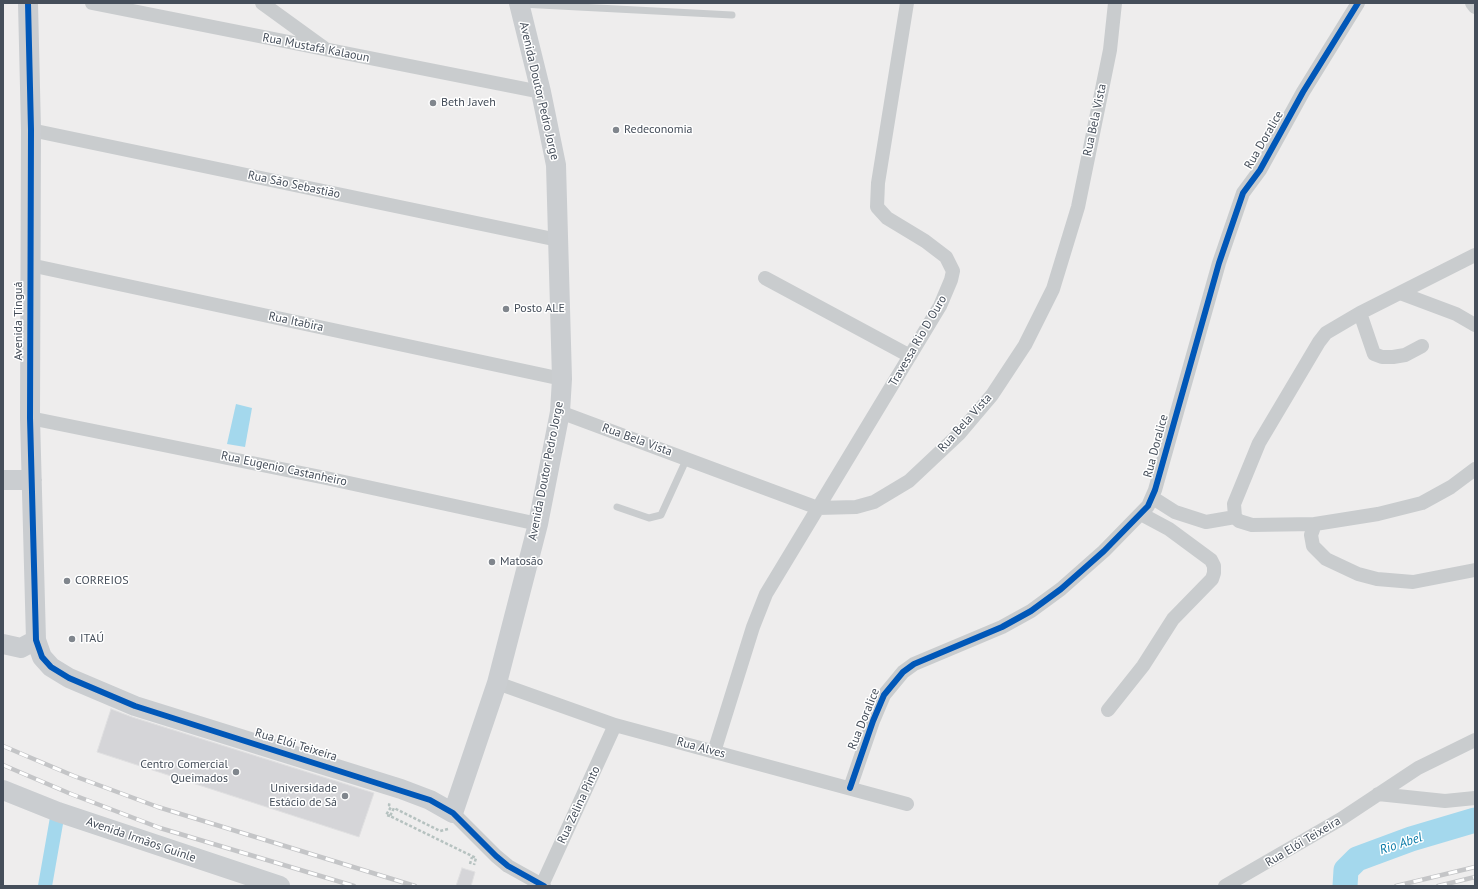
<!DOCTYPE html>
<meta charset="utf-8">
<style>
body{margin:0}
#map{position:relative;width:1478px;height:889px;overflow:hidden;background:#eeeded;font-family:"PT Sans",sans-serif}
canvas{display:block}
.frame{position:absolute;inset:0;border:4px solid #454e5a;pointer-events:none}
</style>
<div id="map">
<canvas width="1478" height="889"></canvas>
<div class="frame"></div>
</div>
<script>
const context = document.querySelector('canvas').getContext('2d');
context.lineJoin = 'round';
function paint(path, color) { context.fillStyle = color; context.fill(path, 'evenodd'); }
const shape = rows => new Path2D(rows.map(r => 'M' + r).join(''));
function strokePath(path, color, width, dash) { context.strokeStyle = color; context.lineWidth = width; context.lineCap = dash ? 'butt' : 'round'; context.setLineDash(dash || []); context.stroke(path); }
function drawText(font, color, halo, rows, align = 'center') {
  context.font = font + ' "PT Sans",sans-serif'; context.lineWidth = 3; context.setLineDash([]); context.textBaseline = 'middle'; context.strokeStyle = halo; context.fillStyle = color; for (const [text, x, y, turn = 0] of rows) {
    context.save(); context.translate(x, y); context.rotate((+turn || 0) * Math.PI / 180); context.textAlign = isNaN(turn) ? turn : align; if (halo) context.strokeText(text, 0, 0); context.fillText(text, 0, 0); context.restore();
  }
}
const water = shape([
 [236,404,252,408,245,447,227,444]
]);
const canal = shape([
 [45,886,58,812]
]);
const river = shape([
 [1345,886,1346,870,1357,859,1411,839,1475,820]
]);
const building = shape([
 [111,709,132,717,374,793,359,837,97,752,111,709],
 [462,868,475,872,471,886,456,886,462,868]
]);
const path = shape([
 [390,816,386,815,391,807,389,805,390,802],
 [448,829,440,831,394,808,390,816,476,858,474,865],
 [470,864,472,857]
]);
const lane = shape([
 [521,4,732,15],
 [617,507,649,518,661,515,687,458]
]);
const street = shape([
 [92,3,541,92],
 [262,3,324,48],
 [1472,3,1475,7],
 [31,130,558,240],
 [30,265,562,379],
 [765,278,910,356],
 [1400,293,1456,314,1475,325],
 [1360,313,1374,354,1382,357,1393,357,1405,355,1422,346],
 [560,412,818,508,856,507,874,502,909,481,959,434,992,395,1025,345,1053,289,1078,207,1110,50,1115,3],
 [30,418,326,478,538,524],
 [1475,469,1451,487,1422,503,1378,514,1315,524,1311,535,1313,546,1326,559,1358,574,1377,579,1413,582,1475,570],
 [1153,498,1175,512,1206,522,1235,517],
 [1315,524,1252,525,1239,521,1235,517,1234,504,1259,443,1319,342,1326,333,1360,313,1475,255],
 [497,683,615,725,907,804],
 [1108,710,1143,666,1173,619,1212,579,1214,573,1214,566,1211,560,1169,529,1141,514],
 [714,752,753,627,766,594,940,306,951,280,953,271,946,257,925,241,887,218,877,207,878,183,907,3],
 [850,788,873,721,884,695,903,672,914,664,1002,627,1031,611,1061,589,1104,551,1148,506,1155,490,1219,263,1243,193,1260,170,1303,92,1358,3],
 [1378,794,1445,801,1475,798],
 [453,813,496,856,508,866,544,886],
 [542,885,615,725],
 [1225,886,1341,819,1418,768,1475,740]
]);
const secondary = shape([
 [28,3,31,130,30,418,36,640,42,657,51,667,69,678,135,706,401,789,430,800,453,813,497,683,538,524,560,412,562,379,556,165,541,92,519,3],
 [3,480,32,480],
 [3,644,21,648,36,640],
 [3,790,58,812,280,886]
]);
const rail = shape([
 [3,746,74,776,158,807,415,886],
 [3,765,71,794,160,828,354,886],
 [1396,886,1475,867],
 [1438,886,1475,877]
]);
const cycleway = shape([
 [28,3,31,130,30,418,36,640,42,657,51,667,69,678,135,706,430,800,453,813,496,856,508,866,544,886],
 [850,788,873,721,884,695,903,672,914,664,1002,627,1031,611,1061,589,1104,551,1148,506,1155,490,1219,263,1243,193,1260,170,1303,92,1358,3]
]);
const markers = [
 [433,103,4,"#80868d"],
 [616,130,4,"#80868d"],
 [506,309,4,"#80868d"],
 [492,562,4,"#80868d"],
 [67,581,4,"#80868d"],
 [72,639,4,"#80868d"],
 [236,772,4,"#80868d"],
 [345,796,4,"#80868d"]
];
const streetNames = [
 ["Rua Mustafá Kalaoun",316,48,11],
 ["Avenida Doutor Pedro Jorge",539,91,77],
 ["Rua Bela Vista",1095,120,-78],
 ["Rua Doralice",1264,140,-60],
 ["Rua São Sebastião",294,185,12],
 ["Avenida Tinguá",19,321,-90],
 ["Rua Itabira",296,322,12],
 ["Travessa Rio D Ouro",918,341,-60],
 ["Rua Bela Vista",965,423,-48],
 ["Rua Bela Vista",637,440,20],
 ["Rua Doralice",1156,446,-75],
 ["Rua Eugenio Castanheiro",284,469,12],
 ["Avenida Doutor Pedro Jorge",546,471,-79],
 ["Rua Doralice",864,719,-68],
 ["Rua Elói Teixeira",296,745,17],
 ["Rua Alves",701,748,15],
 ["Rua Zelina Pinto",579,805,-65],
 ["Avenida Irmãos Guinle",141,840,19],
 ["Rua Elói Teixeira",1303,842,-31]
];
const poiNames = [
 ["Beth Javeh",441,103],
 ["Redeconomia",624,130],
 ["Posto ALE",514,309],
 ["Matosão",500,562],
 ["CORREIOS",75,581],
 ["ITAÚ",80,639],
 ["Centro Comercial",228,765,"right"],
 ["Queimados",228,779,"right"],
 ["Universidade",337,789,"right"],
 ["Estácio de Sá",337,803,"right"]
];
const waterNames = [
 ["Rio Abel",1401,844,-18]
];
paint(water, '#a4d8ed');
strokePath(canal, '#a4d8ed', 14);
strokePath(river, '#a4d8ed', 25);
paint(building, '#d5d5d8');
strokePath(building, '#dfdfe0', 1);
strokePath(path, '#b6c2c0', 2.5, [3, 2]);
strokePath(lane, '#c9ccce', 7);
strokePath(street, '#c9ccce', 14);
strokePath(secondary, '#cacdd0', 20);
strokePath(rail, '#c4c5c7', 4.5);
strokePath(rail, '#fff', 3, [9]);
strokePath(cycleway, '#0057b8', 6);
for (const [x, y, r, color] of markers) { const dot = new Path2D(); dot.arc(x, y, r, 0, 2 * Math.PI); context.fillStyle = color; context.fill(dot); strokePath(dot, '#fff', 1.5); }
drawText('12px', '#454e5a', '#fff', streetNames);
drawText('12px', '#454e5a', '#fff', poiNames, 'left');
drawText('italic 13px', '#097ba8', '#fff', waterNames);
</script>
